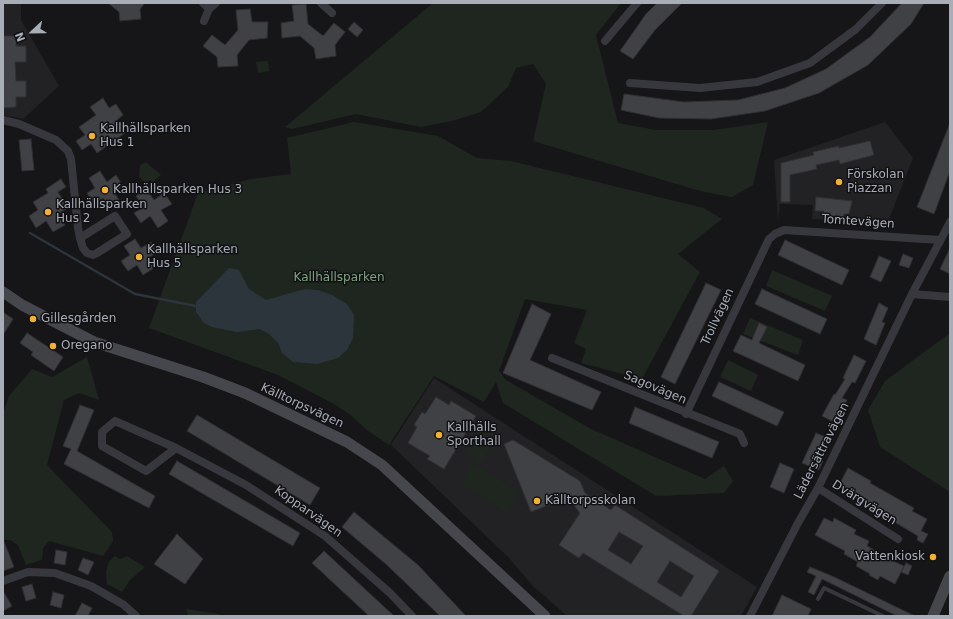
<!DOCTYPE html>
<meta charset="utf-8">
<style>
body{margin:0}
#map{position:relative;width:953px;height:619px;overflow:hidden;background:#161618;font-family:"DejaVu Sans",sans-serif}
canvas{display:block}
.frame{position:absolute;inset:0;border:4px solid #a8adb8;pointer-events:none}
.north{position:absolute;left:12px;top:12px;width:40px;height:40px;-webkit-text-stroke:3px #111113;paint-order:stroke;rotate:248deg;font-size:11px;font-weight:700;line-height:16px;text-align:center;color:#a8adb8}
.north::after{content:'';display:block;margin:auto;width:14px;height:18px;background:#a8adb8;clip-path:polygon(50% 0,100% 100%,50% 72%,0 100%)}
</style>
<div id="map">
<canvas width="953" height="619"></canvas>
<div class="frame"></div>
<div class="north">N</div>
</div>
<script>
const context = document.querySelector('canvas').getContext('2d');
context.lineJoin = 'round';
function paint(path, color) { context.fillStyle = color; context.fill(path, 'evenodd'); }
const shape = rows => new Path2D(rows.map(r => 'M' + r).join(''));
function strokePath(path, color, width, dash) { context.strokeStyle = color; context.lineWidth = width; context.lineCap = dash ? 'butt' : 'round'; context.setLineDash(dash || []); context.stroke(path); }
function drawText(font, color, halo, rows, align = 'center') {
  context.font = font + ' "DejaVu Sans",sans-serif'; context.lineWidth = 3; context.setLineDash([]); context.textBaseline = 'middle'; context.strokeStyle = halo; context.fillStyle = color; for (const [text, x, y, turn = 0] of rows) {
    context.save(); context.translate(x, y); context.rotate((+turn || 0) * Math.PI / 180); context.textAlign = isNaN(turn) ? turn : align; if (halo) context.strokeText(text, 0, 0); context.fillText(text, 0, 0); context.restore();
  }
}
const built = shape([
 [3,3,21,3,21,20,59,86,23,119,3,115],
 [885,122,913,158,886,227,849,223,846,220,812,219,813,205,780,204,778,221,774,160],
 [434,378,757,587,741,616,567,616,533,586,508,557,391,445]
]);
const green = shape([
 [433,3,621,3,596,35,618,123,656,130,714,130,768,122,753,185,732,197,700,191,533,141,546,84,533,64,516,68,508,87,481,112,452,121,421,127,356,114,292,129,285,127],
 [268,61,269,71,258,73,256,62],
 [354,122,438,136,477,158,511,161,704,208,722,219,678,254,700,272,642,379,581,363,586,349,574,343,587,310,525,299,499,371,506,380,591,429,705,479,724,466,733,481,724,493,656,496,503,403,496,382,484,402,434,376,389,445,368,431,348,413,334,404,278,375,149,328,198,193,251,179,291,174,287,138],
 [146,162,161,175,153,182,151,180,146,183,139,177,140,165],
 [772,270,832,296,825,311,766,286],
 [750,318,803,340,798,355,743,334],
 [950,333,950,492,880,447,868,410,885,381],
 [87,357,99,400,79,393,64,400,47,465,112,532,113,541,103,556,49,541,43,548,42,560,26,565,18,545,10,540,3,540,3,414,9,396,32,369,52,377],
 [728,360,758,375,751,391,720,377],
 [481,427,497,436,481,463,465,453],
 [473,463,519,492,506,512,460,484],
 [115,556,120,559,127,556,145,567,130,580,122,592,107,584,106,572,109,561],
 [186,609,219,614,222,616,188,616]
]);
const water = shape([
 [229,268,239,270,249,289,266,300,305,289,318,290,332,295,347,304,354,315,353,338,347,350,338,358,317,364,293,362,282,353,279,344,269,334,260,329,237,332,212,327,204,323,196,312,196,302]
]);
const stream = shape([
 [30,233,135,294,196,306]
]);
const building = shape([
 [108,3,145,3,140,9,141,19,120,21,119,12,108,3],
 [657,3,682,3,655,30,633,59,620,51,646,14,657,3],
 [902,3,924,3,911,24,868,65,819,93,765,111,711,119,659,118,621,110,624,94,684,102,738,100,785,88,826,69,870,37,902,3],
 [306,4,308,24,323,36,334,23,345,32,335,45,336,56,316,59,314,48,300,36,282,38,281,23,294,21,292,5,306,4],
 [250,9,252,22,268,22,267,38,249,40,237,55,238,66,218,67,217,57,203,46,212,35,225,45,238,30,236,10,250,9],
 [354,22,363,30,357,37,348,29,354,22],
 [3,36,16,36,16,46,26,46,26,62,15,62,16,81,26,81,26,97,16,97,16,107,3,108,3,36],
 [103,98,109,108,116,104,123,115,117,120,125,133,97,153,91,144,82,150,76,141,85,135,79,127,96,115,90,107,103,98],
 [950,123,950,171,934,214,917,207,950,123],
 [31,139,34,170,22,171,19,140,31,139],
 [870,141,874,155,840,164,839,160,816,165,817,169,790,175,790,202,781,202,781,163,814,155,813,152,839,146,839,148,870,141],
 [100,171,107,182,116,175,123,186,114,192,119,200,109,206,103,198,94,204,87,193,95,188,89,178,100,171],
 [61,179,66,187,58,192,68,208,58,214,65,225,53,232,46,221,36,228,29,216,38,210,33,202,48,193,46,189,61,179],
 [146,189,154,200,164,193,172,204,161,210,168,221,158,228,150,216,141,223,134,213,144,207,136,196,146,189],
 [816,197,852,201,849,214,844,214,843,218,823,216,824,211,815,211,816,197],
 [135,239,141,248,151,242,157,252,148,258,154,268,143,275,137,265,128,271,121,261,130,255,124,246,135,239],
 [785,240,849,270,842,285,778,255,785,240],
 [950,248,950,274,940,269,950,248],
 [903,254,913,258,909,268,899,265,903,254],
 [879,256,891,261,881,282,870,277,879,256],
 [706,283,721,290,675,384,661,377,706,283],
 [762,289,827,319,820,334,755,304,762,289],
 [879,303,888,308,882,322,885,323,876,345,864,339,879,303],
 [532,304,551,314,530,360,601,392,592,410,503,373,532,304],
 [3,312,13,319,3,335,3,312],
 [759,323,767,327,759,343,805,365,798,381,733,351,741,335,752,340,759,323],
 [27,333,63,357,54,371,31,355,33,352,20,343,27,333],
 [854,355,866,361,855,383,852,382,842,398,847,400,836,423,822,416,834,394,835,395,845,379,843,378,854,355],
 [719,382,784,412,777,426,712,396,719,382],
 [436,397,449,405,451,401,476,416,444,469,427,459,430,456,408,443,417,427,414,425,422,412,425,414,436,397],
 [80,405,94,410,77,451,155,496,149,508,64,464,71,449,63,446,80,405],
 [635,407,719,442,712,458,629,423,635,407],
 [197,415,320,488,310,505,187,431,197,415],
 [816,433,828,438,817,458,823,461,819,470,802,463,816,433],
 [513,440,580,481,585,493,611,510,615,505,719,571,691,616,684,616,583,553,579,558,559,545,580,513,568,497,531,512,504,444,513,440],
 [619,532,643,546,631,564,608,550,619,532],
 [670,561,694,576,681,597,657,582,670,561],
 [177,461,300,533,293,546,169,474,177,461],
 [780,463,794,469,784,493,770,487,780,463],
 [848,468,871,481,870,483,914,508,912,511,927,519,921,531,928,534,923,543,917,540,918,536,846,493,848,490,839,485,848,468],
 [354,512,418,565,466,616,440,616,387,565,342,527,354,512],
 [824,518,833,522,834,518,856,530,854,534,869,541,867,546,881,554,880,555,904,566,895,584,880,576,878,580,869,575,870,574,856,566,858,562,844,554,845,551,815,535,824,518],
 [177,534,203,559,185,584,154,564,177,534],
 [3,539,14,567,3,571,3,539],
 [56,550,67,552,65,565,54,563,56,550],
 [324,551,394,616,369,616,312,563,324,551],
 [83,558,94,562,88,575,78,570,83,558],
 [906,563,912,566,908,575,901,572,906,563],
 [810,567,832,576,915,616,897,616,822,579,814,595,808,592,816,576,807,572,810,567],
 [32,584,36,598,26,601,22,587,32,584],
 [3,591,12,606,3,611,3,591],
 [53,592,64,595,61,608,50,605,53,592],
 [782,595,811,609,808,616,772,616,782,595],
 [82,603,92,608,88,616,75,616,82,603]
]);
const lane = shape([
 [818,599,824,588,883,616]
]);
const street = shape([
 [203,3,209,9,216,3],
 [321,3,332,13],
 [204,21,209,9],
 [605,41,637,3],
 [630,83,700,88,757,82,810,63,856,29,882,3],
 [3,120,19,124,56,140,68,151,71,159,78,228,80,238,83,248,87,253,93,255,97,253,127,234,115,216,80,238],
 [912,294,950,297],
 [552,358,740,434,744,443],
 [686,414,769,239,775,234,784,230,940,240],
 [176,448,146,471,102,446,102,432,115,421,176,448,246,485,325,536,390,593,412,616],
 [818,488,898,539],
 [3,581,28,572,55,573,91,586,124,605,136,616],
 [750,616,798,523,818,488,912,294,950,222]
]);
const secondary = shape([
 [3,292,22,305,94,342,203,377,245,393,347,442,382,465,545,616],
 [933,616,950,576]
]);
const markers = [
 [92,136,4,"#f2b134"],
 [839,182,4,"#f2b134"],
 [105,190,4,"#f2b134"],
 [48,212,4,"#f2b134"],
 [139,257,4,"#f2b134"],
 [33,319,4,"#f2b134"],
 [53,346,4,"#f2b134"],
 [439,435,4,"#f2b134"],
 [537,501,4,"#f2b134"],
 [933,557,4,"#f2b134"]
];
const poiNames = [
 ["Kallhällsparken",100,129],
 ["Hus 1",100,143],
 ["Förskolan",847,175],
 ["Piazzan",847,189],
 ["Kallhällsparken Hus 3",113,190],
 ["Kallhällsparken",56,205],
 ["Hus 2",56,219],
 ["Kallhällsparken",147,250],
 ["Hus 5",147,264],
 ["Gillesgården",41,319],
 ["Oregano",61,346],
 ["Kallhälls",447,428],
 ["Sporthall",447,442],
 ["Källtorpsskolan",545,501],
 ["Vattenkiosk",925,557,"right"]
];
const streetNames = [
 ["Tomtevägen",858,222,4],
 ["Trollvägen",718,317,-65],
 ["Sagovägen",655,388,23],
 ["Källtorpsvägen",302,406,25],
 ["Lädersättravägen",822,451,-63],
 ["Dvärgvägen",864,503,32],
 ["Kopparvägen",308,512,35]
];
const parkNames = [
 ["Kallhällsparken",339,278]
];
paint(built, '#222225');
paint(green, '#1e261f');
paint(water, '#2c353c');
strokePath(stream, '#2c353c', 2.5);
paint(building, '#404145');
strokePath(building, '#303034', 1);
strokePath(lane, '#37383d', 4);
strokePath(street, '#37383d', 8);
strokePath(secondary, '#45474d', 11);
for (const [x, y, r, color] of markers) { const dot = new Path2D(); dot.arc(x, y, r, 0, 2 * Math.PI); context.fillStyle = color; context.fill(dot); strokePath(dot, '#111113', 1.5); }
drawText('12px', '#a8adb8', '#111113', poiNames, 'left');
drawText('12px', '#a8adb8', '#111113', streetNames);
drawText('12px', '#7fa381', '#111113', parkNames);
</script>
